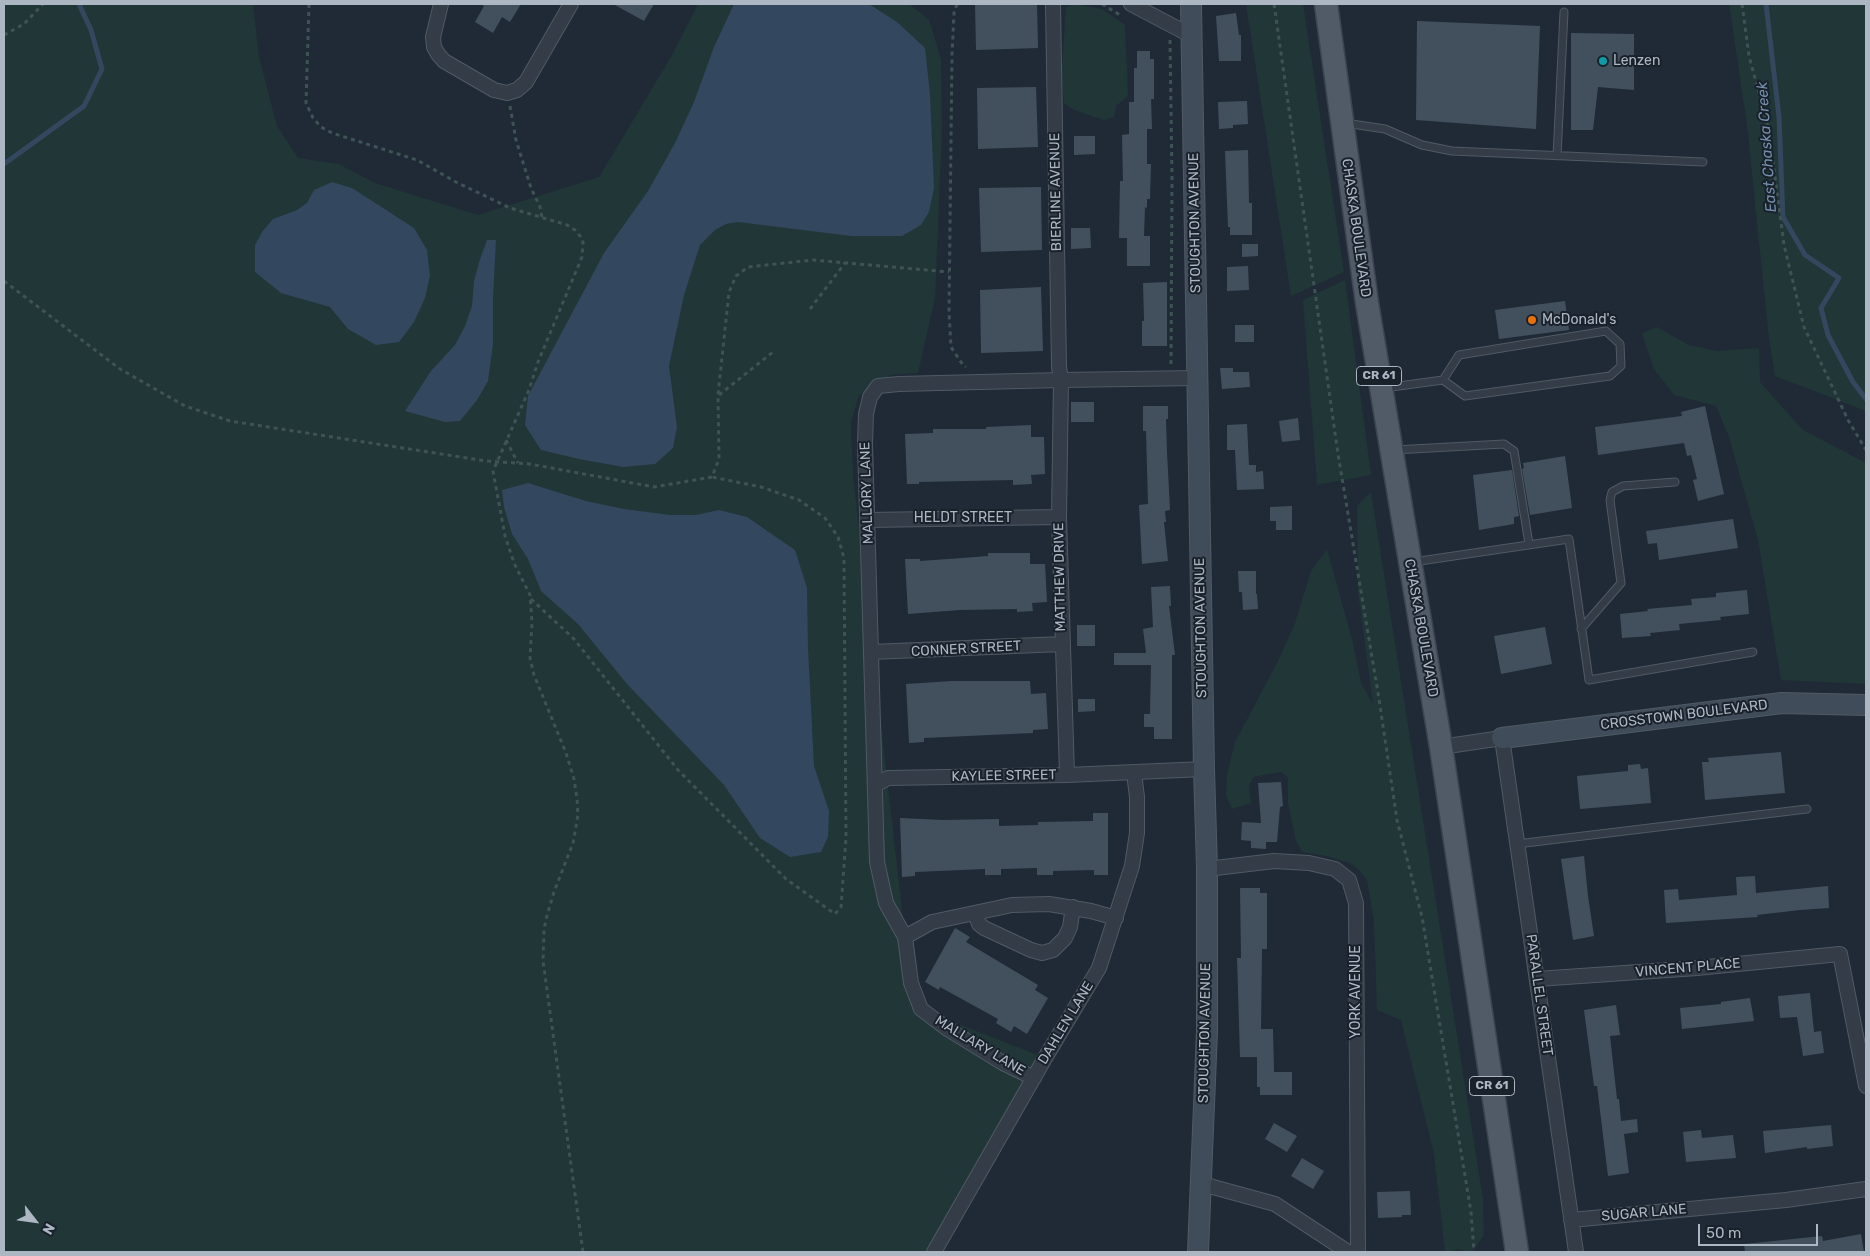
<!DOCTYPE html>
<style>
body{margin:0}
#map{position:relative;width:1870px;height:1256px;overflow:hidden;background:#1f2a36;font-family:Rubik,sans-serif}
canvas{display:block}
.frame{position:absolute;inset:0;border:5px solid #adb7c4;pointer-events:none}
.north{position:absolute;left:10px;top:1196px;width:50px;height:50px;-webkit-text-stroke:4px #19212b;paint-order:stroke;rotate:120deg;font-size:14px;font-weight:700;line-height:20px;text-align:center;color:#adb7c4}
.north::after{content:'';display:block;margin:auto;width:18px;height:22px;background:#adb7c4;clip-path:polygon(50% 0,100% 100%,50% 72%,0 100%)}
.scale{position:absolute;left:1698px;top:1224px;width:120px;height:22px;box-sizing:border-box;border:2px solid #adb7c4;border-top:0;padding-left:6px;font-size:15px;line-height:18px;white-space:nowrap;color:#adb7c4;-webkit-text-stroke:4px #19212b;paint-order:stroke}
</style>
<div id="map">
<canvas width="1870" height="1256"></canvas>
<div class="frame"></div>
<div class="north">N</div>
<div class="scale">50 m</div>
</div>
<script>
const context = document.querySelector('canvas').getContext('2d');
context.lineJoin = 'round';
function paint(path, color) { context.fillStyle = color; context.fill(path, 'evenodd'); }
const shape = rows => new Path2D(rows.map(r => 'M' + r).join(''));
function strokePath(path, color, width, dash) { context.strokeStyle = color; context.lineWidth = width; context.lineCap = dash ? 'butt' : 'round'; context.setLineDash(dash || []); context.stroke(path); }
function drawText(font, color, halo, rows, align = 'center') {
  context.font = font + ' Rubik,sans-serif'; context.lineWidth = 4; context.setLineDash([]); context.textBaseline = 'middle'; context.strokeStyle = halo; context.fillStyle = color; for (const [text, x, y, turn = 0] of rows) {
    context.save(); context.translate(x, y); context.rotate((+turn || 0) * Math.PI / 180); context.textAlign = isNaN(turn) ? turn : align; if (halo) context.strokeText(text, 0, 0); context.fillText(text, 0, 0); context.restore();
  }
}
const green = shape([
 [4,4,253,4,259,57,277,126,298,158,339,164,375,183,478,215,599,177,672,55,698,4,909,4,929,20,941,59,942,130,935,298,918,373,891,375,859,395,851,422,853,475,905,937,921,1009,1045,1058,930,1252,4,1252],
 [1074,4,1102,9,1125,25,1128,96,1116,106,1114,117,1104,120,1074,110,1064,103,1061,83,1066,7],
 [1246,4,1303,4,1344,272,1291,296],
 [1729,4,1866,4,1866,411,1775,376,1769,339,1747,125],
 [1345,280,1371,475,1317,485,1303,300],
 [1657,327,1689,345,1717,351,1759,348,1760,382,1803,430,1866,463,1866,684,1781,680,1758,540,1729,437,1716,406,1674,395,1654,369,1642,333],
 [1371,492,1483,1199,1484,1235,1472,1252,1457,1249,1450,1252,1445,1252,1434,1154,1401,1020,1377,1010,1374,922,1367,880,1358,869,1350,863,1326,856,1302,852,1296,841,1288,803,1288,778,1281,772,1253,777,1249,786,1251,803,1232,809,1226,796,1227,775,1235,742,1278,661,1295,623,1311,571,1327,549,1353,643,1361,683,1373,704,1358,591,1357,506]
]);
const water = shape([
 [734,4,869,4,897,22,925,48,930,94,934,188,929,212,921,225,902,236,851,236,738,222,726,224,715,230,700,245,684,295,669,366,677,427,673,448,655,464,623,467,579,459,541,450,525,425,528,396,604,253,648,191,675,143,694,102,714,47],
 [332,182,352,188,414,228,427,250,430,276,425,298,414,322,399,342,376,345,348,329,330,307,281,293,255,272,255,245,262,232,273,219,297,210,307,203,314,190],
 [487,240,496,240,493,298,493,344,488,381,477,400,460,421,445,422,405,411,431,371,455,345,465,326,472,306,474,281,480,259],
 [528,483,586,501,624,509,670,515,696,515,719,510,747,517,795,550,807,588,808,648,814,766,829,811,828,837,821,852,790,857,760,838,724,785,627,684,578,624,541,591,528,559,512,534,504,507,502,490]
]);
const stream = shape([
 [1766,4,1779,117,1783,217,1805,255,1839,278,1821,308,1828,335,1853,382,1866,399],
 [4,164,84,106,102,69,91,30,79,4]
]);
const building = shape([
 [480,4,521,4,510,22,502,17,493,33,475,22,484,6],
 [613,4,654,4,644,21],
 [975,4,1037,4,1038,48,976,50],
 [1236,13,1239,35,1241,35,1241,61,1219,61,1216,16],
 [1417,21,1540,26,1536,129,1416,120],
 [1571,33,1634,34,1634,90,1598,87,1593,130,1571,130],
 [1137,51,1150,51,1150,59,1154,59,1154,99,1151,99,1152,129,1147,129,1147,164,1151,164,1150,199,1147,199,1147,208,1145,207,1144,236,1150,236,1150,266,1127,266,1127,238,1119,238,1120,181,1123,181,1122,135,1129,134,1129,102,1134,102,1134,68,1137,68],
 [1036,87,1038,147,978,149,977,88],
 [1247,101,1248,124,1233,125,1233,128,1219,129,1218,102],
 [1074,136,1095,136,1095,154,1074,155],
 [1248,150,1249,203,1252,203,1252,235,1230,235,1230,227,1228,227,1225,151],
 [1041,187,1042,250,981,252,979,188],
 [1071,228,1090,228,1091,248,1071,249],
 [1242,244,1258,244,1258,256,1242,257],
 [1248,266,1249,290,1227,291,1227,267],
 [1167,282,1167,346,1142,346,1142,321,1144,321,1143,283],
 [1041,287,1043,351,981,353,980,290],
 [1565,301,1569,330,1499,339,1495,310],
 [1235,325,1254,325,1254,342,1235,342],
 [1220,368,1233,368,1233,372,1249,372,1250,387,1222,389],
 [1071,402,1094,402,1094,422,1071,422],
 [1143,406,1168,406,1168,419,1166,419,1167,452,1170,510,1165,511,1166,522,1164,522,1168,561,1142,564,1139,505,1148,504,1146,431,1143,431],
 [1705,406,1724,494,1698,501,1693,480,1697,479,1691,455,1687,456,1684,443,1598,455,1595,427,1682,416,1681,412],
 [1298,418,1300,440,1282,442,1279,421],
 [1247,424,1249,465,1256,465,1256,472,1263,471,1264,489,1237,490,1235,450,1227,450,1227,425],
 [1031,425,1031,437,1044,437,1045,474,1031,475,1032,484,1013,485,1013,480,919,482,919,484,907,484,905,434,933,433,933,429,986,429,986,427],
 [1565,456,1572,508,1530,515,1522,469,1524,468,1523,463],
 [1512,470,1519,516,1514,517,1514,524,1479,530,1473,475],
 [1292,506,1292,530,1276,530,1276,521,1270,521,1270,507],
 [1733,519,1738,548,1659,560,1657,543,1648,544,1646,531],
 [988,553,1030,553,1030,564,1045,564,1047,602,1032,603,1033,611,1017,612,1017,609,960,610,908,614,905,559,920,559,920,561,962,558,988,556],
 [1238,571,1256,571,1256,594,1257,594,1258,609,1243,610,1242,592,1239,592],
 [1170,586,1171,606,1169,606,1175,655,1172,655,1172,739,1154,739,1154,727,1144,727,1144,714,1150,714,1151,665,1114,665,1114,653,1146,653,1143,629,1153,627,1151,587],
 [1747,590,1749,614,1720,617,1721,620,1679,624,1680,630,1650,633,1651,636,1622,638,1620,614,1648,611,1647,609,1692,605,1691,599,1716,597,1716,593],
 [1077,625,1095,625,1095,646,1077,646],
 [1545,627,1552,664,1501,674,1494,636],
 [952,681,1030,681,1031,694,1046,693,1048,729,1033,730,1033,733,924,738,924,742,909,743,906,684],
 [1078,699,1095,699,1095,711,1078,712],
 [1781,752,1785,793,1705,800,1702,762,1709,762,1708,758],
 [1640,764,1641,769,1648,768,1651,803,1580,809,1577,776,1628,771,1628,765],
 [1281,782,1283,806,1280,807,1277,842,1266,842,1266,849,1251,848,1251,841,1241,840,1242,822,1261,823,1258,783],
 [1093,813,1108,813,1108,875,1094,875,1094,870,1053,871,1053,875,1037,875,1037,868,1001,869,1001,875,985,875,985,869,915,872,915,876,902,877,900,818,943,820,999,819,999,826,1038,825,1038,822,1093,821],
 [1584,856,1588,896,1594,936,1573,940,1561,859],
 [1755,876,1756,893,1828,886,1829,908,1800,910,1757,915,1758,917,1666,923,1664,890,1678,889,1679,900,1737,895,1736,877],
 [1240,888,1260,888,1260,893,1267,893,1267,949,1262,949,1261,1029,1273,1029,1274,1072,1292,1072,1292,1095,1260,1095,1260,1087,1257,1087,1257,1057,1240,1057,1237,958,1241,958],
 [955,928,970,937,966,942,1038,985,1035,990,1048,998,1027,1034,1014,1026,1011,1032,996,1023,998,1019,940,987,939,990,925,982],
 [1810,993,1814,1032,1821,1031,1824,1053,1803,1056,1797,1017,1780,1018,1778,996],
 [1750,998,1754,1021,1682,1029,1680,1008,1721,1004,1721,1002],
 [1616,1005,1620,1035,1610,1036,1617,1099,1619,1099,1621,1121,1637,1119,1638,1132,1624,1134,1629,1173,1608,1176,1597,1086,1594,1086,1584,1010],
 [1274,1123,1297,1136,1287,1152,1265,1139],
 [1831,1125,1833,1146,1807,1149,1807,1147,1765,1153,1763,1131],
 [1701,1130,1702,1138,1733,1135,1736,1158,1686,1162,1683,1132],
 [1302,1158,1324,1171,1313,1189,1291,1176],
 [1410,1191,1411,1215,1402,1215,1402,1217,1378,1218,1377,1192],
 [1861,1234,1864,1252,1745,1252,1744,1244,1822,1236,1823,1241]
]);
const path = shape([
 [309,4,306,103,313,118,321,127,332,133,417,160,456,182,510,208,567,225,575,230,580,236,583,242,582,257,538,362,529,390,493,471,505,536,514,563,530,595,532,623,530,658,534,675,566,753,574,779,577,799,578,815,573,843,554,892,546,919,544,930,543,961,583,1252],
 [957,4,954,13,952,55,949,312,951,347,963,365,966,367],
 [1102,4,1120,15],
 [1274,4,1338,454,1379,699,1397,820,1422,917,1471,1212,1474,1252],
 [1742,4,1749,56,1769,131,1784,245,1804,327,1848,420,1866,450],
 [4,35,24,24,43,4],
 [1170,40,1172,179,1171,364],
 [510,106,516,140,531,188,540,207,542,218],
 [4,281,120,369,185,406,230,421,486,461,530,464,654,487,712,477,719,459,718,395,729,292,736,276,748,267,813,260,949,272],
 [810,309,845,263],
 [719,395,773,352],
 [506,440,518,463],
 [531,599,574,639,678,770,786,879,835,914,841,907,846,838,844,558,838,537,825,518,799,500,761,487,712,477]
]);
const lane = shape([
 [1345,123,1385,129,1422,145,1452,151,1703,162],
 [1557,156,1564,12],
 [1384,388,1443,380,1459,355,1606,331,1620,344,1621,366,1610,376,1465,396,1443,380],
 [1394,450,1504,444,1514,451,1529,544],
 [1413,562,1569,539,1589,680,1753,652],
 [1581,629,1621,583,1610,500,1612,492,1623,486,1675,482],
 [1517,844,1807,809]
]);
const street = shape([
 [441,4,433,37,434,47,438,54,444,61,494,90,507,93,517,90,526,82,571,4],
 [1053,4,1059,367,1061,380,1059,517,1067,775],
 [1131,4,1192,36],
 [868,520,1059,517],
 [871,652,1062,644],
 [1441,747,1502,738,1576,1252],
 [875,785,888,778,1067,775,1204,769],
 [1207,869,1274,861,1309,863,1335,869,1349,880,1356,903,1358,1252],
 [975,913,979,924,984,928,1031,950,1042,953,1053,950,1065,938,1070,927,1073,907],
 [905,937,932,922,1012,905,1049,904,1091,911,1116,918],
 [1537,979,1697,968,1840,954,1866,1086],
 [1034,1078,1003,1063,946,1028,921,1009,911,983,905,937,886,903,877,862,865,444,866,414,870,397,878,386,899,384,1061,380,1198,378],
 [1202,1184,1275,1204,1348,1252],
 [1571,1220,1786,1200,1866,1189],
 [934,1252,1045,1058,1099,968,1132,866,1137,833,1137,797,1134,773]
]);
const secondary = shape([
 [1191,4,1204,769,1207,869,1207,1031,1198,1252],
 [1502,738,1782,703,1866,705]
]);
const primary = shape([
 [1326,4,1367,303,1441,747,1517,1252]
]);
const markers = [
 [1603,61,5,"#0f9aa8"],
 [1532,320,5,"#e8710a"]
];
const shields = [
 [1379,376,45],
 [1492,1086,45]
];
const shieldNames = [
 ["CR 61",1379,376],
 ["CR 61",1492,1086]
];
const poiNames = [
 ["Lenzen",1613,61],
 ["McDonald's",1542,320]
];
const streetNames = [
 ["BIERLINE AVENUE",1056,192,-91],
 ["STOUGHTON AVENUE",1195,223,-91],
 ["CHASKA BOULEVARD",1356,228,82],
 ["MALLORY LANE",867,493,-92],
 ["HELDT STREET",963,518],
 ["MATTHEW DRIVE",1060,577,-91],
 ["STOUGHTON AVENUE",1201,628,-91],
 ["CHASKA BOULEVARD",1421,628,80],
 ["CONNER STREET",966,649,-3],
 ["CROSSTOWN BOULEVARD",1684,715,-7],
 ["KAYLEE STREET",1004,776,-1],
 ["VINCENT PLACE",1688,968,-5],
 ["YORK AVENUE",1356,992,-90],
 ["PARALLEL STREET",1539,995,82],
 ["DAHLEN LANE",1066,1023,-59],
 ["STOUGHTON AVENUE",1205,1033,-89],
 ["MALLARY LANE",980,1046,31],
 ["SUGAR LANE",1644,1213,-5]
];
const waterNames = [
 ["East Chaska Creek",1767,147,-94]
];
paint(green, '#213637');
paint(water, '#33475e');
strokePath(stream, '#33475e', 5);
paint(building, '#42505e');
strokePath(lane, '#505a65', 9);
strokePath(street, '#505a65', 16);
strokePath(secondary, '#505a65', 22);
strokePath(primary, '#3c4550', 25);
strokePath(path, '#3f5355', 3, [4, 4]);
strokePath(lane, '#333c47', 7);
strokePath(street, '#333c47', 14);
strokePath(secondary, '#414c5a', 20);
strokePath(primary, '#515b67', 22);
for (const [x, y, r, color] of markers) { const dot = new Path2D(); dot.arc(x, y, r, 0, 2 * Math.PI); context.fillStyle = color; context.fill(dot); strokePath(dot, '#19212b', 2); }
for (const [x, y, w] of shields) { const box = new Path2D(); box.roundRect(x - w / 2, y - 9.5, w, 19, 4); context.fillStyle = '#19212b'; context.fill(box); strokePath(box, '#adb7c4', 1); }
drawText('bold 12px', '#adb7c4', null, shieldNames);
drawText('14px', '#adb7c4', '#19212b', poiNames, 'left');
drawText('14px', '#adb7c4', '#19212b', streetNames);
drawText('italic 15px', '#748fac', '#19212b', waterNames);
</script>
